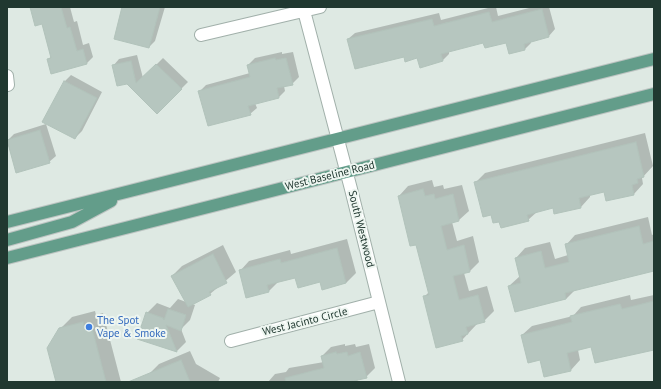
<!DOCTYPE html>
<style>
body{margin:0}
#map{position:relative;width:661px;height:389px;overflow:hidden;background:#dee9e3;font-family:"PT Sans",sans-serif}
canvas{display:block}
.frame{position:absolute;inset:0;border:8px solid #203830;pointer-events:none}
</style>
<div id="map">
<canvas width="661" height="389"></canvas>
<div class="frame"></div>
</div>
<script>
const context = document.querySelector('canvas').getContext('2d');
context.lineJoin = 'round';
function paint(path, color) { context.fillStyle = color; context.fill(path, 'evenodd'); }
const shape = rows => new Path2D(rows.map(r => 'M' + r).join(''));
function strokePath(path, color, width, dash) { context.strokeStyle = color; context.lineWidth = width; context.lineCap = dash ? 'butt' : 'round'; context.setLineDash(dash || []); context.stroke(path); }
function drawText(font, color, halo, rows, align = 'center') {
  context.font = font + ' "PT Sans",sans-serif'; context.lineWidth = 4; context.setLineDash([]); context.textBaseline = 'middle'; context.strokeStyle = halo; context.fillStyle = color; for (const [text, x, y, turn = 0] of rows) {
    context.save(); context.translate(x, y); context.rotate((+turn || 0) * Math.PI / 180); context.textAlign = isNaN(turn) ? turn : align; if (halo) context.strokeText(text, 0, 0); context.fillText(text, 0, 0); context.restore();
  }
}
const shadow = shape([
 [31,7,70,7,74,22,77,21,83,45,89,43,93,57,86,64,49,59,51,56,42,23],
 [123,7,165,7,155,41,149,47],
 [492,7,496,7,498,16,533,7,549,7,555,29,549,36,531,40,531,43,525,49,510,53,507,42,484,42,449,51,449,54,443,60,421,67,418,57,404,56,348,39,355,33,439,13,441,20],
 [282,52,282,54,293,52,299,77,292,84,284,86,285,91,279,97,255,103,257,108,250,114,200,91,206,85,250,73,248,65,255,58],
 [137,55,143,78,163,58,188,82,157,113,113,66,119,59],
 [71,75,102,92,82,131,75,138,64,82],
 [46,124,56,156,49,162,17,172,7,141,14,134],
 [645,133,653,166,642,178,643,184,634,194,605,190,590,194,590,197,581,207,554,207,538,211,528,220,500,220,492,214,475,183,485,173],
 [432,180,434,187,443,185,444,189,462,185,469,211,459,220,452,222,457,241,473,236,479,262,470,271,464,273,469,291,487,286,494,311,484,321,477,324,462,340,424,297,429,292,417,244,399,196,408,186],
 [648,217,652,235,654,234,654,270,576,289,566,299,515,311,509,286,520,276,516,258,525,248,550,242,555,259,568,255,566,245,575,235],
 [347,239,356,273,346,283,323,289,321,281,296,277,279,281,269,291,240,271,249,261,290,250,291,254],
 [223,245,236,272,210,294,192,304,195,305,190,320,181,329,186,342,177,351,138,338,147,313,157,303,170,308,178,299,186,302,172,276,182,266],
 [630,295,631,300,654,295,654,349,592,346,578,350,580,360,571,370,541,359,522,335,532,326,573,316,581,307],
 [95,311,96,315,103,313,121,382,57,382,60,329,72,317],
 [345,344,345,346,355,344,356,347,369,344,375,368,366,377,360,378,356,382,268,382,275,374,286,372,289,368,324,362,322,356,331,347],
 [190,351,196,364,220,378,218,382,154,382,150,373,159,364]
]);
const building = shape([
 [30,7,61,7,67,28,70,27,77,51,83,49,87,64,51,74,47,59,51,58,42,24,35,26,30,7],
 [122,7,160,7,149,48,114,39,122,7],
 [542,9,549,37,524,44,525,50,509,54,506,43,485,48,483,43,441,54,443,61,420,68,417,58,405,62,404,57,355,69,347,39,432,19,434,26,489,12,492,22,542,9],
 [275,58,276,60,286,58,293,85,277,88,279,98,248,106,251,115,208,126,198,91,250,77,247,65,275,58],
 [131,61,136,83,156,64,182,89,157,114,127,84,117,86,112,65,131,61],
 [64,81,97,98,75,139,42,122,64,81],
 [40,130,50,163,16,173,7,140,40,130],
 [636,142,644,177,637,179,638,183,632,185,634,195,606,201,604,192,579,198,581,208,554,214,553,208,527,215,529,221,501,228,499,222,493,223,491,215,483,217,474,182,636,142],
 [423,189,425,196,434,194,435,199,453,194,459,221,441,226,447,250,464,245,470,272,453,276,459,300,478,295,485,322,466,327,468,334,461,336,463,341,436,348,423,296,429,295,416,245,410,246,398,196,423,189],
 [639,226,643,244,654,241,654,271,565,293,566,299,515,312,508,286,521,283,515,258,541,251,545,268,569,262,565,244,639,226],
 [337,248,346,283,322,290,320,282,298,288,295,278,267,285,269,292,246,298,239,270,280,259,281,263,337,248],
 [213,254,227,283,209,292,211,295,188,307,171,276,213,254],
 [654,301,654,350,595,363,591,347,567,353,571,371,544,377,540,360,528,363,521,335,572,322,570,316,620,304,622,309,654,301],
 [168,309,186,315,181,331,166,325,177,352,137,339,146,312,163,318,164,320,168,309],
 [83,322,84,326,91,324,106,382,56,382,47,348,59,328,83,322],
 [336,352,337,354,347,352,348,356,360,352,367,378,349,382,286,382,285,378,324,368,321,356,336,352],
 [181,360,190,382,128,382,181,360]
]);
const street = shape([
 [303,7,351,189,399,382],
 [201,35,320,7],
 [7,76,8,85],
 [231,341,379,302]
]);
const primary = shape([
 [7,222,654,59],
 [7,240,72,222,111,201],
 [7,258,654,94]
]);
const markers = [
 [89,327,4,"#3f7fe0"]
];
const streetNames = [
 ["West Baseline Road",330,176,-14],
 ["South Westwood",361,229,76],
 ["West Jacinto Circle",305,322,-14]
];
const shopNames = [
 ["The Spot",97,321],
 ["Vape & Smoke",97,334]
];
paint(shadow, '#0003');
paint(building, '#b6c6bf');
strokePath(building, '#b1c2ba', 1);
strokePath(street, '#a1b0aa', 14);
strokePath(primary, '#bcc3c1', 14);
strokePath(street, '#fff', 12);
strokePath(primary, '#639d8a', 12);
for (const [x, y, r, color] of markers) { const dot = new Path2D(); dot.arc(x, y, r, 0, 2 * Math.PI); context.fillStyle = color; context.fill(dot); strokePath(dot, '#eef6f1', 1.5); }
drawText('11px', '#203830', '#eef6f1', streetNames);
drawText('11px', '#366cbe', '#eef6f1', shopNames, 'left');
</script>
